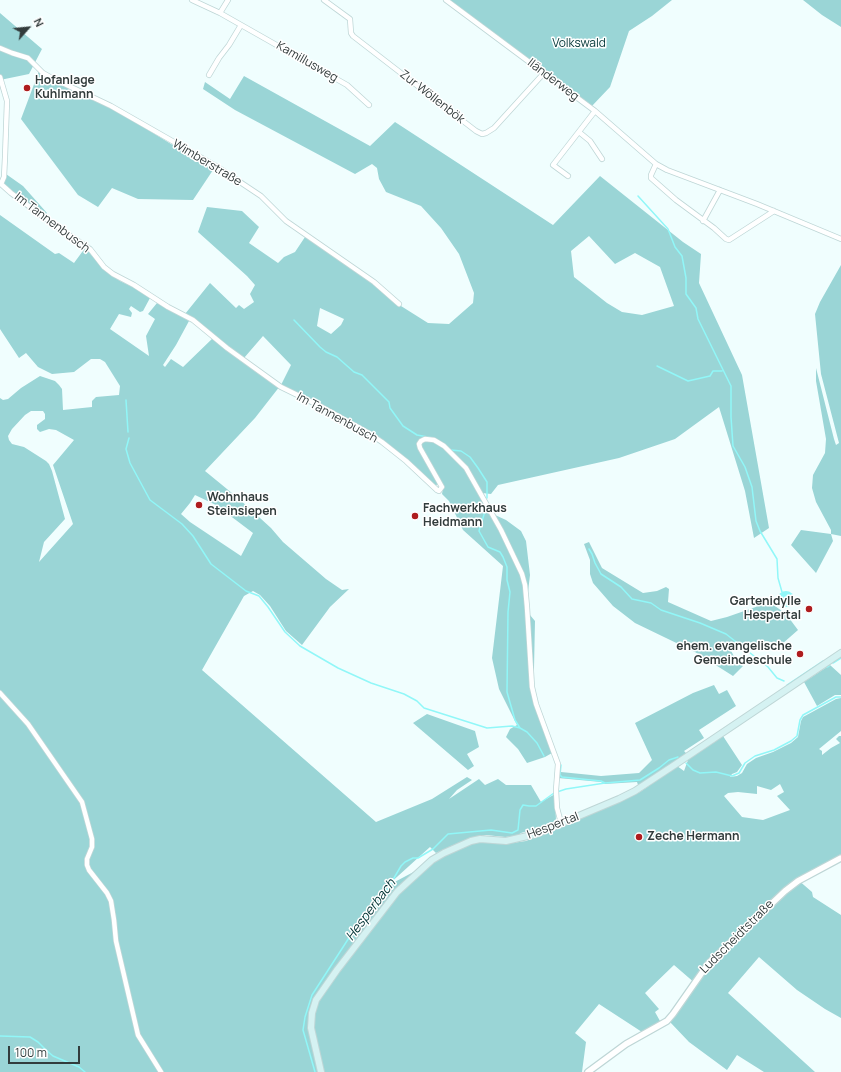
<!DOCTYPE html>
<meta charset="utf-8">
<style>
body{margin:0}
#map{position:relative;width:841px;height:1072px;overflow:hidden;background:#f0fefe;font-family:Manrope,sans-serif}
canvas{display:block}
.north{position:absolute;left:8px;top:8px;width:40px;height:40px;-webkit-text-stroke:3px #fff;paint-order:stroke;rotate:63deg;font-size:11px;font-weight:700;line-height:16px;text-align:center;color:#323c3c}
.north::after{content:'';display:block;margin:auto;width:14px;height:18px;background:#323c3c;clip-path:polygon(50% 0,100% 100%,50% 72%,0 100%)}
.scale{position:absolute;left:8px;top:1046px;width:72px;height:18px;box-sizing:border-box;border:2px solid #323c3c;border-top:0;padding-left:5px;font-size:12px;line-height:14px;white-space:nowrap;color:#323c3c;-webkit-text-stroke:3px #fff;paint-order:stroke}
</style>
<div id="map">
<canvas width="841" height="1072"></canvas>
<div class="north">N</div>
<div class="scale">100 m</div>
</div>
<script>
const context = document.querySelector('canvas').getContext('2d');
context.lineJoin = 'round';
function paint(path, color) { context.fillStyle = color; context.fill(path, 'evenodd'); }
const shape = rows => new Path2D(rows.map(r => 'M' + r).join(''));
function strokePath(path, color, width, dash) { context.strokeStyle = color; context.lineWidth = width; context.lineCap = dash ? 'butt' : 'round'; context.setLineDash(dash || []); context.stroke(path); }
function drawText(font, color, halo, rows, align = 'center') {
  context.font = font + ' Manrope,sans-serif'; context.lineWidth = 3; context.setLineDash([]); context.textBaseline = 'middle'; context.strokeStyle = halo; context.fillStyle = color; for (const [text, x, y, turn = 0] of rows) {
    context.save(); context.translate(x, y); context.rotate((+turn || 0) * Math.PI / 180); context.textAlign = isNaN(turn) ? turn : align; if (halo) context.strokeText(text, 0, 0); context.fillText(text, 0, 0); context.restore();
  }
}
const green = shape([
 [446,0,672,0,652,16,629,31,610,87,591,107],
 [803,0,841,0,841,27,822,15],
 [0,13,42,49,29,74,0,80],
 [39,71,111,107,171,144,215,167,193,200,138,199,112,188,98,207,78,195,21,119],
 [244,76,370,146,395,122,553,225,600,176,683,242,701,254,699,283,742,375,769,528,754,538,745,491,719,407,675,439,619,458,498,485,491,494,482,493,475,480,435,438,424,437,420,439,418,443,439,483,435,486,387,443,280,386,255,418,205,471,238,498,271,528,283,542,326,579,342,590,349,589,330,607,302,645,286,631,270,606,260,595,253,591,244,596,202,670,376,822,432,799,467,777,472,780,457,790,449,799,479,779,485,785,498,779,506,785,531,785,541,802,555,794,556,821,541,827,521,833,517,836,505,837,486,835,475,837,458,843,436,853,430,847,387,886,459,848,475,843,485,841,495,843,512,843,526,841,618,803,640,792,677,766,684,771,688,760,723,736,742,765,737,772,732,774,730,777,737,776,742,773,747,764,756,758,773,752,791,743,798,737,801,721,803,717,836,699,841,698,841,731,819,749,822,751,822,755,831,748,840,743,836,739,839,736,841,736,841,855,797,879,812,892,813,897,841,915,841,1018,825,1009,797,990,759,957,728,993,815,1072,764,1072,737,1055,727,1070,689,1042,670,1022,696,984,674,965,645,993,659,1009,655,1012,660,1021,642,1032,599,1004,575,1033,586,1042,582,1072,0,1072,0,398,3,400,8,399,21,388,40,376,55,381,59,385,62,389,63,410,92,407,92,401,96,397,119,395,120,386,105,362,100,359,91,359,74,372,52,374,38,367,26,353,19,358,0,329,0,215,55,254,59,253,74,263,85,248,106,271,120,281,135,288,150,298,143,311,140,312,131,306,129,309,132,313,131,317,119,314,110,329,149,356,146,336,155,319,148,314,157,303,189,321,176,345,163,365,165,367,171,359,183,367,214,337,185,314,210,283,236,308,239,305,244,309,254,302,250,294,255,285,247,276,198,232,207,207,242,211,259,227,249,243,278,263,284,257,295,252,305,237,372,283,401,306,428,323,449,324,473,303,474,293,459,254,441,228,421,206,386,192,379,179,377,168,372,164,355,174,235,110,203,89,205,82,230,99],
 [589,236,615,264,635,253,660,267,674,306,642,315,622,312,607,303,574,277,571,251],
 [320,308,344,319,341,325,331,334,317,326],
 [263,336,291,365,281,385,244,358],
 [31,411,43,411,45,414,45,419,37,425,37,429,40,432,49,429,56,430,74,440,53,465,73,524,39,562,44,542,65,519,52,471,49,464,46,461,24,447,12,444,9,440,8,436,12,429,25,415],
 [195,495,216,505,253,533,241,556,190,522,181,514,190,503],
 [780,784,784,792,777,796,790,810,763,820,742,817,724,796,728,793,738,792,757,794,757,786,771,790],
 [6,174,23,186,47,213,44,217,2,184],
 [841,265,841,536,831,534,833,541,816,573,791,545,801,530,831,534,831,530,816,502,812,488,813,475,825,453,826,439,816,381,816,368,834,439,836,445,839,443,821,374,815,314,820,302],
 [427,440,444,447,462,464,495,515,506,520,521,531,526,541,530,575,527,600,530,615,535,621,534,668,530,689,552,753,545,757,527,763,518,749,506,737,510,729,517,725,499,689,492,658,503,566,463,530,449,501,442,494,443,488,421,445,422,442],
 [589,542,602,568,643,593,657,591,666,587,669,589,668,602,711,621,727,617,773,601,775,606,786,614,798,630,782,644,766,641,746,649,743,644,729,647,736,660,743,666,733,676,695,652,635,623,613,606,593,583,590,574,590,560,584,544],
 [830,665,841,675,841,695,835,695,817,706,804,682],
 [714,685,719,694,727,690,736,706,699,730,704,738,684,751,687,754,644,783,638,785,637,782,605,784,601,782,558,778,561,772,601,776,639,773,652,760,635,723,693,693],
 [427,714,475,731,479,747,467,754,474,766,468,770,413,723]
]);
const water = shape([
 '778 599a8 8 0 1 1 16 0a8 8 0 1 1-16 0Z'
]);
const stream = shape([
 [638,196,668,229,675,247,682,256,686,278,686,294,696,308,698,319,731,386,731,417,733,446,745,467,752,487,756,521,760,531,777,559,778,578,782,592],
 [294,320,320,347,326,352,337,357,354,372,362,375,389,402,390,408,403,426,417,435,433,438],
 [657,366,688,381,710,376,713,371,722,371],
 [126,400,128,432],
 [129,438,126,449,130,463,150,500,182,524,193,536,211,564,246,591,259,596,268,607,285,632,300,646,338,668,371,683,404,694,417,701,424,708,487,728,512,726,520,728],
 [448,448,451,450,461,451,470,457,478,468,487,482,487,498],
 [486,508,479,531,488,547,500,552,503,557,507,567,507,580,510,592,508,612,507,692,515,720,520,728,527,732,537,743,544,756],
 [589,549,592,554,595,563,601,574,621,587,632,599,651,603,661,610,700,623,726,634,768,667,777,678,784,681],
 [833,663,841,658],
 [827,667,829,666],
 [787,685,823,661],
 [686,763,693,770,700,773,716,772,732,776,739,773,745,763,755,756,774,750,791,741,797,736,800,720,803,715,836,697,841,697],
 [561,765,560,775,562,777,601,781,605,783],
 [0,1036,30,1037,38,1042,45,1049,53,1056,79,1067,85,1072],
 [315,1072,303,1030,305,1017,312,995,356,927,380,902,401,866,405,862,413,858,418,858,433,849,448,834,491,830,512,833,518,830,520,810,523,805,529,806,536,806,554,793,566,789,605,783,640,780,659,768,669,760,678,757]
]);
const minor = shape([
 [192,0,220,13,347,85,369,105],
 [324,0,350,19,351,33,353,36,476,131,482,134,486,133,494,128,544,73],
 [446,0,595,111,656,164,667,170,757,204,841,239],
 [220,13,228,0],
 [0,48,12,53,28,58,43,73,52,78,111,106,216,166,261,196,286,221,374,282,399,304],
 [209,75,219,58,229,45,241,25],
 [0,77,7,101,5,157,4,177,1,184,11,193,53,224,90,249,104,267,113,274,134,285,168,307,193,320,227,348,281,387,322,407,367,432,382,442,406,461,437,490,439,491,442,487,420,448,419,444,421,441,425,439,434,440,444,446,466,468,501,530,522,574,525,585,527,607,532,687,536,704,558,764,556,790,557,808,561,823],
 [579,132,590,141,602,159],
 [656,164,651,175,651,178,676,200,714,228,726,239,729,240,774,211],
 [568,176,553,165,595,111],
 [703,221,720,190],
 [0,693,28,724,82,802,92,839,92,847,87,859,87,865,89,870,107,893,111,901,114,920,116,941,138,1035,161,1072]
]);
const tertiary = shape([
 [588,1072,626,1044,667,1021,673,1014,708,964,785,891,798,881,841,858]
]);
const secondary = shape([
 [321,1072,311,1028,312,1013,316,1000,337,970,397,892,432,860,444,853,471,841,480,839,506,841,536,834,619,799,635,791,676,764,841,653]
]);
const markers = [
 [27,88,4,"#ae1c1e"],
 [199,505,4,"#ae1c1e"],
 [415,516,4,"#ae1c1e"],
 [809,609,4,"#ae1c1e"],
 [800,654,4,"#ae1c1e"],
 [639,837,4,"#ae1c1e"]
];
const parkNames = [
 ["Volkswald",579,44]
];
const streetNames = [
 ["Kamillusweg",307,62,30],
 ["Iländerweg",553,80,37],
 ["Zur Wöllenbök",432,97,38],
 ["Wimberstraße",207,163,31],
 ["Im Tannenbusch",52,223,37],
 ["Im Tannenbusch",337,418,29],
 ["Hespertal",553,826,-21],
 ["Ludscheidtstraße",737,937,-45]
];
const poiNames = [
 ["Hofanlage",35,81],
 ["Kuhlmann",35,95],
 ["Wohnhaus",207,498],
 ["Steinsiepen",207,512],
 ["Fachwerkhaus",423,509],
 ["Heidmann",423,523],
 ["Gartenidylle",801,602,"right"],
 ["Hespertal",801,616,"right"],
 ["ehem. evangelische",792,647,"right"],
 ["Gemeindeschule",792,661,"right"],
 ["Zeche Hermann",647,837]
];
const waterNames = [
 ["Hesperbach",371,910,-53]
];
paint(green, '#9ad5d6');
paint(water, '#91f7f8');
strokePath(stream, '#91f7f8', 1.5);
strokePath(minor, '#bed6d6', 6);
strokePath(tertiary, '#bed6d6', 8);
strokePath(secondary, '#bed6d6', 8);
strokePath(minor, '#fff', 4.5);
strokePath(tertiary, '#fff', 5.5);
strokePath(secondary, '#d5f2f2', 6);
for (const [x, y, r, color] of markers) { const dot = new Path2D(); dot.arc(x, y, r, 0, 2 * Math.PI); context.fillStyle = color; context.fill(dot); strokePath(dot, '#fff', 1.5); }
drawText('12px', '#033637', '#fff', parkNames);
drawText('12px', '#323c3c', '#fff', streetNames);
drawText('bold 12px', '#323c3c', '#fff', poiNames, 'left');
drawText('italic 13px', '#003334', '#fff', waterNames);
</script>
